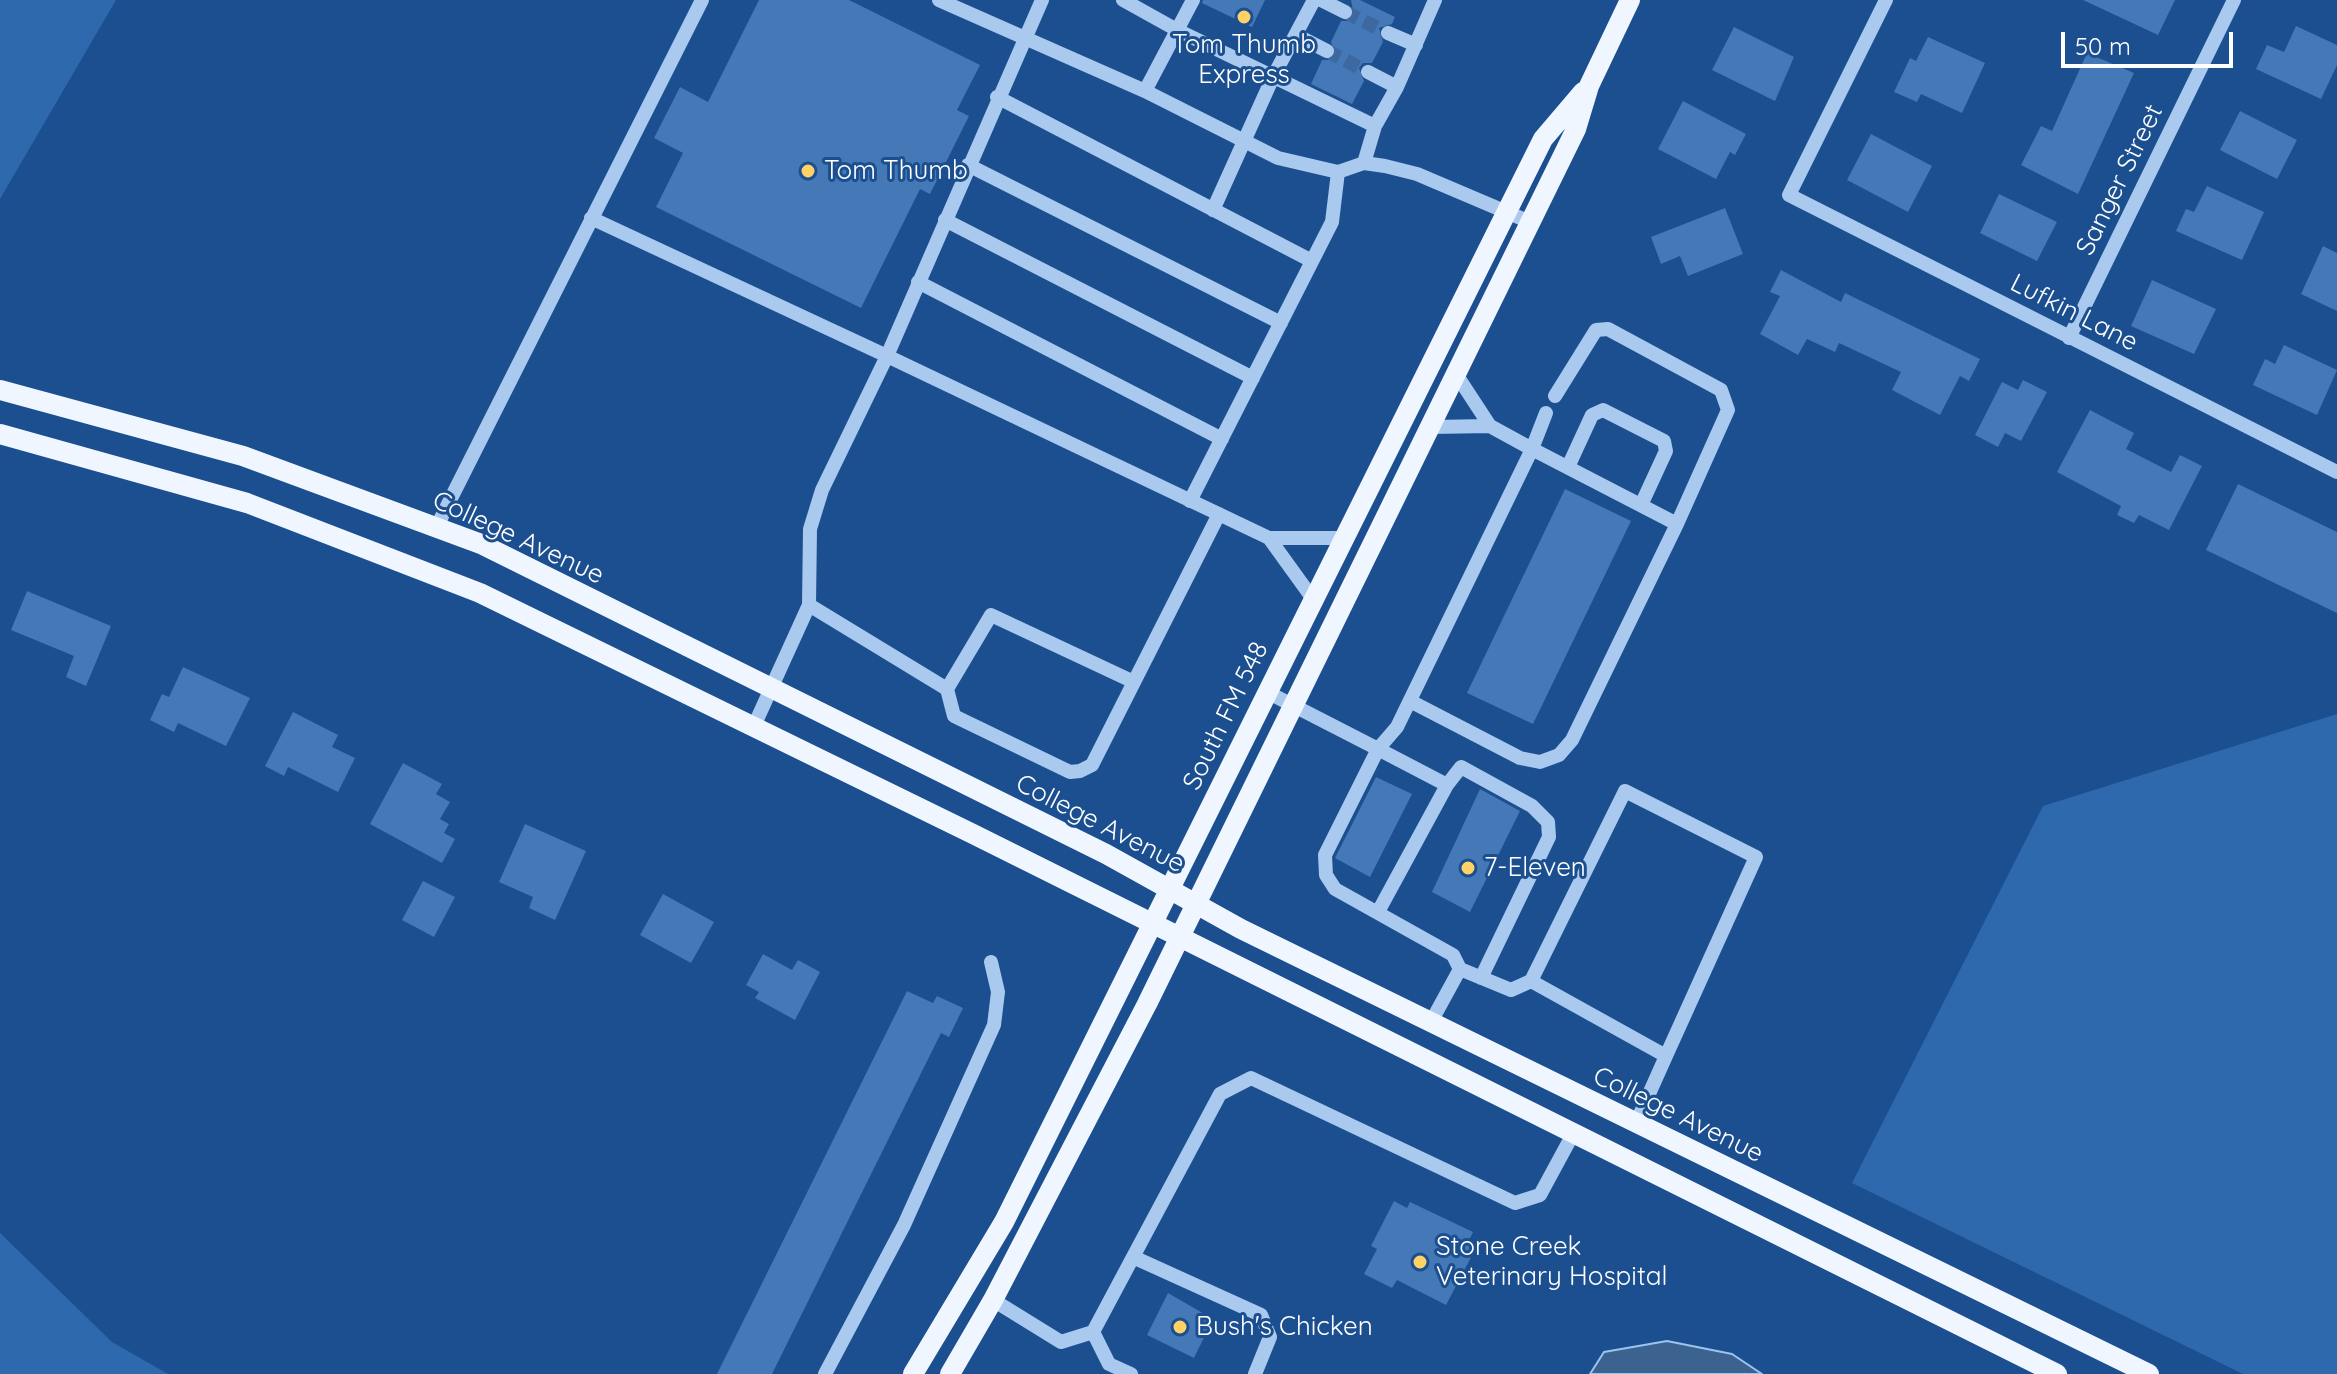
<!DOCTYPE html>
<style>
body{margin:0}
#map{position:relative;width:2337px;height:1374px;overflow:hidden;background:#1b4f8f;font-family:Quicksand,sans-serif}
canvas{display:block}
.scale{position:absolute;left:2061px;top:32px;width:172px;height:36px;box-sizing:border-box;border:4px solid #fff;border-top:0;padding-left:10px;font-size:24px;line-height:28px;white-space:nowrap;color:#fff;-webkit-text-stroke:6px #1b4f8f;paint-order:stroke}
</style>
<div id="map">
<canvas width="2337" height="1374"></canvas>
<div class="scale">50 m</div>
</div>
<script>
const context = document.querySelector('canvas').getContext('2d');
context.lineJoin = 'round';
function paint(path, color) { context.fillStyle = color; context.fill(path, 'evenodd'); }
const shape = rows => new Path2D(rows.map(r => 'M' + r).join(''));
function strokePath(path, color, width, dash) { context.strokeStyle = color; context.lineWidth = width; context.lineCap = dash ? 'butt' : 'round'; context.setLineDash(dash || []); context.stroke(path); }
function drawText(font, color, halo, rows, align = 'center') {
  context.font = font + ' Quicksand,sans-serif'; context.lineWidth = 6; context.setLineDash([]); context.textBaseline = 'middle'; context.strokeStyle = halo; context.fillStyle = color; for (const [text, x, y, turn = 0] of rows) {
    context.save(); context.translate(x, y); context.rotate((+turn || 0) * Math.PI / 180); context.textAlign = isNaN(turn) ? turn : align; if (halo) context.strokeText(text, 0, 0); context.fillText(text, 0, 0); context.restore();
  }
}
const green = shape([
 [0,0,116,0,0,199],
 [2337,714,2337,1374,2243,1374,1852,1183,2043,806],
 [0,1233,112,1342,168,1374,0,1374]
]);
const water = shape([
 [1667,1341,1732,1354,1762,1374,1590,1374,1604,1352,1667,1341]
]);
const building = shape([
 [759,0,849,0,980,65,957,110,969,116,930,194,920,189,861,308,656,207,683,153,654,138,680,87,708,102],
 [1203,0,1265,0,1252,27,1202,3],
 [1351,0,1360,0,1395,17,1392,24,1379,28,1383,42,1372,63,1363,63,1359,68,1364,81,1352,104,1311,84,1322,60,1332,60,1336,55,1331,42,1341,21,1350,21,1354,16],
 [2083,0,2175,0,2158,35],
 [2296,26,2337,45,2337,65,2321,99,2256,69,2267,45,2284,52],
 [1734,27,1794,57,1775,101,1712,70],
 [1928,37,1985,63,1962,113,1921,94,1917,102,1894,92,1910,58,1916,61],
 [2087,53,2134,73,2078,194,2021,165,2041,126,2052,131],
 [1683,101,1746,134,1735,155,1730,152,1716,179,1658,149],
 [2240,111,2297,140,2277,179,2220,150],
 [1871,134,1932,166,1908,212,1847,180],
 [2207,186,2264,212,2242,260,2176,231,2186,209,2194,212],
 [1999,194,2057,222,2037,261,1980,233],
 [1725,208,1743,254,1688,276,1680,256,1661,264,1651,237],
 [2323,246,2337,253,2337,311,2301,294],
 [1781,270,1841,302,1845,293,1980,359,1969,381,1960,376,1940,415,1892,390,1901,372,1839,343,1835,352,1807,339,1798,355,1760,334,1780,296,1770,292],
 [2152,280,2216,309,2194,354,2131,326],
 [2284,345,2337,370,2317,415,2253,385,2265,359,2275,364],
 [2023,380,2047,392,2021,441,2005,433,1998,447,1975,435,2002,382,2018,390],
 [2090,410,2134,433,2126,449,2171,472,2180,455,2202,466,2169,530,2139,515,2134,523,2117,515,2121,506,2057,472],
 [2238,484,2337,532,2337,613,2206,550],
 [1565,489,1631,521,1533,724,1467,693],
 [27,591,111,626,86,686,66,677,74,656,11,630],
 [183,667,250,698,226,746,178,723,174,732,150,720,162,694,169,697],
 [293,712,338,735,332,747,355,758,338,792,288,767,284,776,265,766],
 [403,763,442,784,436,794,450,802,440,819,449,824,444,833,455,839,442,863,370,824],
 [1376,777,1412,794,1370,877,1335,858],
 [1480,789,1520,811,1470,912,1432,892],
 [525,824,586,851,555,920,529,908,533,897,499,882],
 [423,881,455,897,434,937,402,920],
 [663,894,714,922,691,963,640,935],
 [763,954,792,970,798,960,820,972,795,1020,755,998,759,992,746,985],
 [907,991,933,1003,937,996,963,1008,949,1037,941,1033,772,1374,717,1374],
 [1394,1201,1407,1208,1410,1202,1473,1232,1469,1240,1478,1244,1446,1305,1397,1280,1392,1288,1364,1274,1377,1249,1371,1246],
 [1168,1293,1213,1319,1194,1358,1147,1335]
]);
const minorTunnel = shape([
 [1345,12,1388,33],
 [1327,51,1368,72]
]);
const minor = shape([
 [939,0,1145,91,1278,158,1338,172,1364,163,1385,166,1417,174,1530,222],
 [1042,0,887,356,1269,538],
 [1123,0,1177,30,1375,126],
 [1321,0,1345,12],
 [1886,0,1789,195,2337,472],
 [1388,33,1416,45],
 [1296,35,1327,51],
 [1368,72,1397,87],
 [1145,91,1193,0],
 [997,97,1312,261],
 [1364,163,1375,126,1397,87,1435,0],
 [968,165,1281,323],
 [1213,210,1273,77,1314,0],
 [591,218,887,356,822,490,810,529,809,605,754,726],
 [945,220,1253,378],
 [918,282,1222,439],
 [2069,338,2234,0],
 [1456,374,1490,426,1532,449,1397,727,1378,749,1447,785,1461,767,1532,806,1548,822,1549,837,1481,978],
 [1555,396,1596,330,1608,329,1721,390,1728,410,1677,524],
 [1432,427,1490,426],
 [1568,467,1592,415,1603,410,1664,441,1666,451,1642,503],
 [1190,501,1332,222,1338,172],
 [437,526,702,0],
 [1313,599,1269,538,1344,538],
 [809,605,947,689,954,716,1070,772,1080,771,1092,765,1219,514],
 [947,689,991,615,1134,682],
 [1267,692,1378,749,1325,855,1326,875,1335,889,1453,955,1460,969,1431,1022],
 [1410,701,1520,758,1540,762,1559,755,1572,740,1677,524,1532,449,1546,413],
 [1378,912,1447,785],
 [1460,969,1511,990,1531,981],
 [1636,1123,1666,1056,1756,857,1625,791,1531,981,1666,1056],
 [1133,1257,1261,1315,1270,1337,1255,1374],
 [993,1300,1061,1342,1093,1332,1220,1094,1251,1078,1515,1203,1540,1195,1573,1134],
 [1093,1332,1109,1364,1131,1374],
 [825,1374,904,1225,994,1025,998,992,991,962]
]);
const major = shape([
 [0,390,243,456,481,544,1106,854,1241,929,2149,1374],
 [0,434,247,503,480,593,973,834,2057,1374],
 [913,1374,1004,1222,1543,139,1583,92],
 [950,1374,993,1300,1147,1004,1576,129,1589,86,1630,0]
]);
const markers = [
 [1244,17,8,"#ffd166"],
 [808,171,8,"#ffd166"],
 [1468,868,8,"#ffd166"],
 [1420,1262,8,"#ffd166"],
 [1180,1327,8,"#ffd166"]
];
const poiNames = [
 ["Tom Thumb",1244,45,"center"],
 ["Express",1244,75,"center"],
 ["Tom Thumb",824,171],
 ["7-Eleven",1484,868],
 ["Stone Creek",1436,1247],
 ["Veterinary Hospital",1436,1277],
 ["Bush's Chicken",1196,1327]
];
const streetNames = [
 ["Sanger Street",2120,180,-64],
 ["Lufkin Lane",2074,313,27],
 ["College Avenue",518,538,25],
 ["South FM 548",1226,716,-64],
 ["College Avenue",1100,824,27],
 ["College Avenue",1678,1115,26]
];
paint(green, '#2e69ad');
paint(water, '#3c6290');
strokePath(water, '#9cc4f0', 2);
paint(building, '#4478b7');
strokePath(minorTunnel, '#3d69a0', 14, [14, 7]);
strokePath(minor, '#a9c9ee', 14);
strokePath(major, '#f0f6ff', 20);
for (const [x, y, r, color] of markers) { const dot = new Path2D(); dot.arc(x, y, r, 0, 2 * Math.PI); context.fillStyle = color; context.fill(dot); strokePath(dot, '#1b4f8f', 3); }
drawText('26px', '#fff', '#1b4f8f', poiNames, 'left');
drawText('26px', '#fff', '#1b4f8f', streetNames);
</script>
